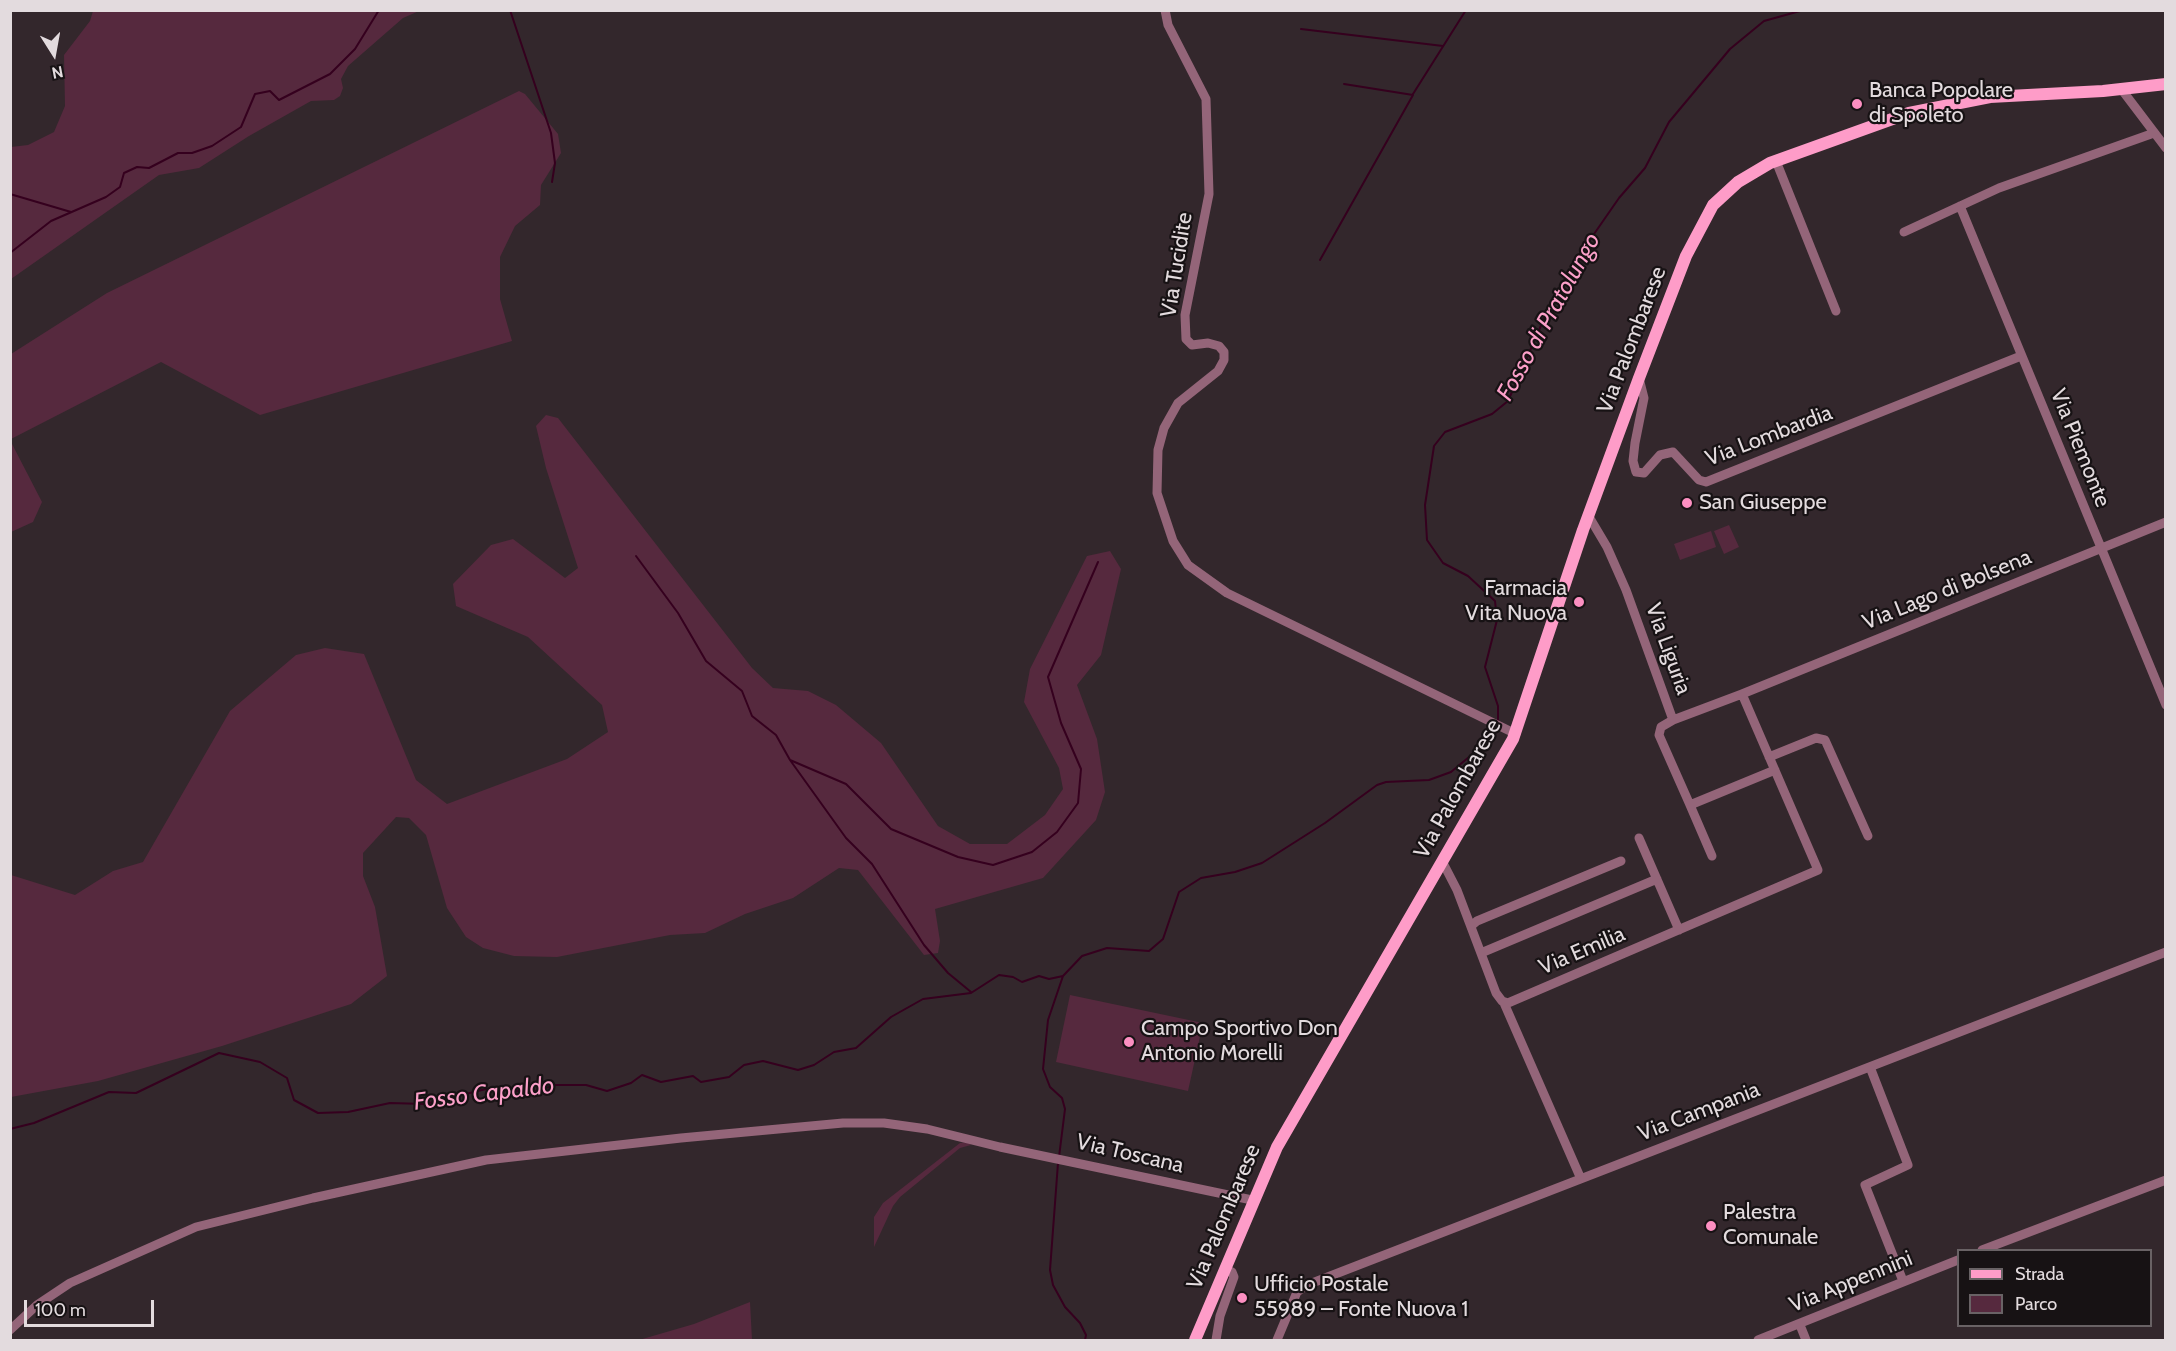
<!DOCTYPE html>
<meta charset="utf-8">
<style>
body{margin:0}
#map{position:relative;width:2176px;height:1351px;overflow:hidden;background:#33272c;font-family:Cabin,sans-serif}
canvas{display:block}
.frame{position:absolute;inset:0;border:12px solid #e3dbde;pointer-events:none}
.legend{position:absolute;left:1957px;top:1249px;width:195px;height:78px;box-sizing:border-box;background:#171214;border:2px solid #696265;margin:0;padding:8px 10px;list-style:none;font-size:18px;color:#e3dbde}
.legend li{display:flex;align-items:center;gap:12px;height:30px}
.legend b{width:30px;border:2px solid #696265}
.north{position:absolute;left:24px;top:24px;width:60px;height:60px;-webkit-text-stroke:4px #171214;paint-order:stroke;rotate:169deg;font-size:16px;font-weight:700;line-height:24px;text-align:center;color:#e3dbde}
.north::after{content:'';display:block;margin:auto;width:21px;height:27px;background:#e3dbde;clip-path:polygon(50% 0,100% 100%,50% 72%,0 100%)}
.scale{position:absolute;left:24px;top:1300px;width:130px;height:27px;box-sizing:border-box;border:3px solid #e3dbde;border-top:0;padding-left:8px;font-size:18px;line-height:21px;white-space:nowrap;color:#e3dbde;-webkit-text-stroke:4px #171214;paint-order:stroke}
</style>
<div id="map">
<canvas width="2176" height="1351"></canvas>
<div class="frame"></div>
<ul class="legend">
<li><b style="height:8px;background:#fe9cc8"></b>Strada</li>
<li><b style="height:16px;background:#56293e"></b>Parco</li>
</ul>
<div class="north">N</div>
<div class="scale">100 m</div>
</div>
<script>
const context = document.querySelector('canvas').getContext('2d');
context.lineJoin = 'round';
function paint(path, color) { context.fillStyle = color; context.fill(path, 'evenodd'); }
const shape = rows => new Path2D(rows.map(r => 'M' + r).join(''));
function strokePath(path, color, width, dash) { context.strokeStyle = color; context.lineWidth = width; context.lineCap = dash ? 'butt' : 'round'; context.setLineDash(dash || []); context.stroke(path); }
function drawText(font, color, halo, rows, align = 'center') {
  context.font = font + ' Cabin,sans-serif'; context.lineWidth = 4.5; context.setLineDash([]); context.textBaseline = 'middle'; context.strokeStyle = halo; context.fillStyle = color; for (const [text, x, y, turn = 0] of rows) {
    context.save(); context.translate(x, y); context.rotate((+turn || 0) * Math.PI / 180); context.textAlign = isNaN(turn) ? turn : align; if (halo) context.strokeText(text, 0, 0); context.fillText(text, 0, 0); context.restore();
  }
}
const green = shape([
 [93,11,93,10,419,11,403,18,348,66,341,79,343,88,340,96,334,100,311,101,249,136,199,168,159,175,11,279,11,147,28,145,54,132,65,106,64,55,90,21],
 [519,91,525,94,558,134,561,153,541,185,540,205,515,226,500,257,500,299,512,341,260,415,161,362,11,439,11,354,107,293],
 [546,415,558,418,752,668,773,688,808,691,836,705,881,743,938,826,970,844,1007,844,1045,815,1063,789,1059,768,1024,702,1030,669,1087,556,1110,551,1121,569,1101,655,1077,685,1097,739,1105,792,1096,820,1043,878,935,909,940,941,938,953,924,955,858,870,839,868,793,898,745,914,705,933,670,935,557,957,514,956,483,948,466,937,447,908,426,835,409,818,396,817,363,853,363,876,375,907,387,976,351,1004,222,1046,98,1081,11,1097,11,875,75,895,113,871,143,862,230,711,296,655,325,648,364,654,416,780,447,804,567,759,608,732,602,705,528,637,456,606,453,584,491,545,513,539,565,578,578,568,546,468,536,426],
 [11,442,42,502,33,522,11,532],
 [1729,525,1739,547,1724,554,1714,531],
 [1711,531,1716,547,1680,560,1674,544],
 [1070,995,1203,1023,1188,1091,1056,1062],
 [967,1142,971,1145,960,1148,900,1197,893,1206,874,1247,874,1217,883,1203,960,1143],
 [750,1302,752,1340,761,1340,639,1340,694,1324]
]);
const stream = shape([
 [510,10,551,133,555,163,552,182],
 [1301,29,1443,46],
 [1413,94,1466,10],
 [10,194,71,212],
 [10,253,51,221,106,197,120,187,124,173,137,167,149,168,178,153,192,153,212,146,241,127,255,94,270,91,279,100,330,74,355,49,379,10],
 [1320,260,1413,95,1344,84],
 [636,556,678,613,706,661,742,691,752,716,776,735,790,760,846,838,872,864,924,945,948,973,971,992],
 [1498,722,1498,706,1485,667,1497,620,1495,601,1468,576,1443,563,1427,540,1425,505,1434,446,1445,432,1492,414,1508,401,1550,305,1576,260,1619,198,1645,168,1669,122,1730,49,1764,21,1800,11,1812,10],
 [790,760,846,784,891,829,958,857,993,865,1032,852,1057,832,1078,803,1081,769,1061,723,1048,677,1098,562],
 [10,1129,34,1123,109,1092,136,1093,219,1053,260,1062,287,1078,294,1100,318,1113,348,1112,390,1103,425,1104,486,1089,532,1092,556,1085,586,1085,607,1091,631,1083,642,1075,661,1082,693,1076,701,1082,729,1077,744,1065,763,1061,798,1070,814,1065,834,1052,856,1048,891,1017,923,999,971,993,999,975,1013,977,1022,982,1039,976,1049,979,1063,976],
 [1059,1157,1065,1109,1062,1098,1050,1087,1043,1069,1048,1020,1063,976,1082,956,1107,948,1149,951,1163,939,1179,892,1201,878,1235,872,1262,863,1325,823,1377,785,1386,782,1429,780,1451,772,1487,742,1496,727],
 [1058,1163,1050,1270,1053,1285,1065,1307,1080,1323,1086,1335,1085,1340]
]);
const minor = shape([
 [1165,10,1168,25,1206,99,1209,194,1185,315,1186,339,1192,345,1208,343,1219,346,1224,352,1224,360,1218,371,1178,403,1164,428,1158,450,1157,493,1173,541,1188,565,1227,593,1516,734],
 [2122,90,2166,148],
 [1776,161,1836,311],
 [1960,206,2166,705],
 [1904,232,1999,188,2154,133],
 [1639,378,1644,398,1635,443,1633,461,1636,472,1644,473,1660,455,1673,452,1699,480,1706,482,2021,356],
 [1742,694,2166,522],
 [1673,720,1661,727,1659,735,1690,805,1775,770],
 [1769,757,1816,738,1825,740,1868,836],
 [1690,805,1712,856],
 [1639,838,1679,930],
 [1442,861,1457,890,1496,993,1502,1001,1508,1003,1818,870,1742,694,1673,720,1626,590,1607,547,1588,515],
 [1471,926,1477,921,1621,861],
 [1481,953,1657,879],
 [1504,1003,1581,1179],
 [1870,1067,1908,1165,1865,1185,1903,1281],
 [1982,1250,2166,1180],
 [1800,1325,1806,1340],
 [10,1330,37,1305,70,1283,196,1227,313,1198,486,1160,681,1138,843,1123,884,1123,927,1129,1000,1147,1252,1200],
 [1216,1340,1220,1316,1234,1277,1232,1272,1224,1269],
 [1277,1340,1297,1292,1307,1285,2166,952],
 [1758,1340,1958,1260]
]);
const major = shape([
 [1195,1340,1277,1147,1513,739,1583,530,1639,378,1686,256,1713,205,1738,182,1770,163,1909,113,1990,97,2103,91,2166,84]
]);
const markers = [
 [1857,104,6,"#fc8fc1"],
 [1687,503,6,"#fc8fc1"],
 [1579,602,6,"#fc8fc1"],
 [1129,1042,6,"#fc8fc1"],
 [1711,1226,6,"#fc8fc1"],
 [1242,1298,6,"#fc8fc1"]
];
const poiNames = [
 ["Banca Popolare",1869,91],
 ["di Spoleto",1869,116],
 ["San Giuseppe",1699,503],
 ["Farmacia",1567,589,"right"],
 ["Vita Nuova",1567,614,"right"],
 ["Campo Sportivo Don",1141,1029],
 ["Antonio Morelli",1141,1054],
 ["Palestra",1723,1213],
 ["Comunale",1723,1238],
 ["Ufficio Postale",1254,1285],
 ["55989 – Fonte Nuova 1",1254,1310]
];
const streetNames = [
 ["Via Tucidite",1177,265,-81],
 ["Via Palombarese",1632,340,-69],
 ["Via Lombardia",1769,436,-21],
 ["Via Piemonte",2080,448,68],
 ["Via Lago di Bolsena",1947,590,-22],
 ["Via Liguria",1668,649,70],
 ["Via Palombarese",1458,789,-61],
 ["Via Emilia",1582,951,-23],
 ["Via Campania",1699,1112,-21],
 ["Via Toscana",1130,1154,13],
 ["Via Palombarese",1224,1217,-67],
 ["Via Appennini",1851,1282,-22]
];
const waterNames = [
 ["Fosso di Pratolungo",1549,317,-61],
 ["Fosso Capaldo",484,1094,-7]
];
paint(green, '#56293e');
strokePath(stream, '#35001e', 2);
strokePath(minor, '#946579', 9);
strokePath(major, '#fe9cc8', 12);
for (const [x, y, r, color] of markers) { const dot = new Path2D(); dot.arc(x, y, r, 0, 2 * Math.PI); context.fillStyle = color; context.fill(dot); strokePath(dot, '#171214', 2); }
drawText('22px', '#e3dbde', '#171214', poiNames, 'left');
drawText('22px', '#e3dbde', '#171214', streetNames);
drawText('italic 24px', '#fca0c9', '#171214', waterNames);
</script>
